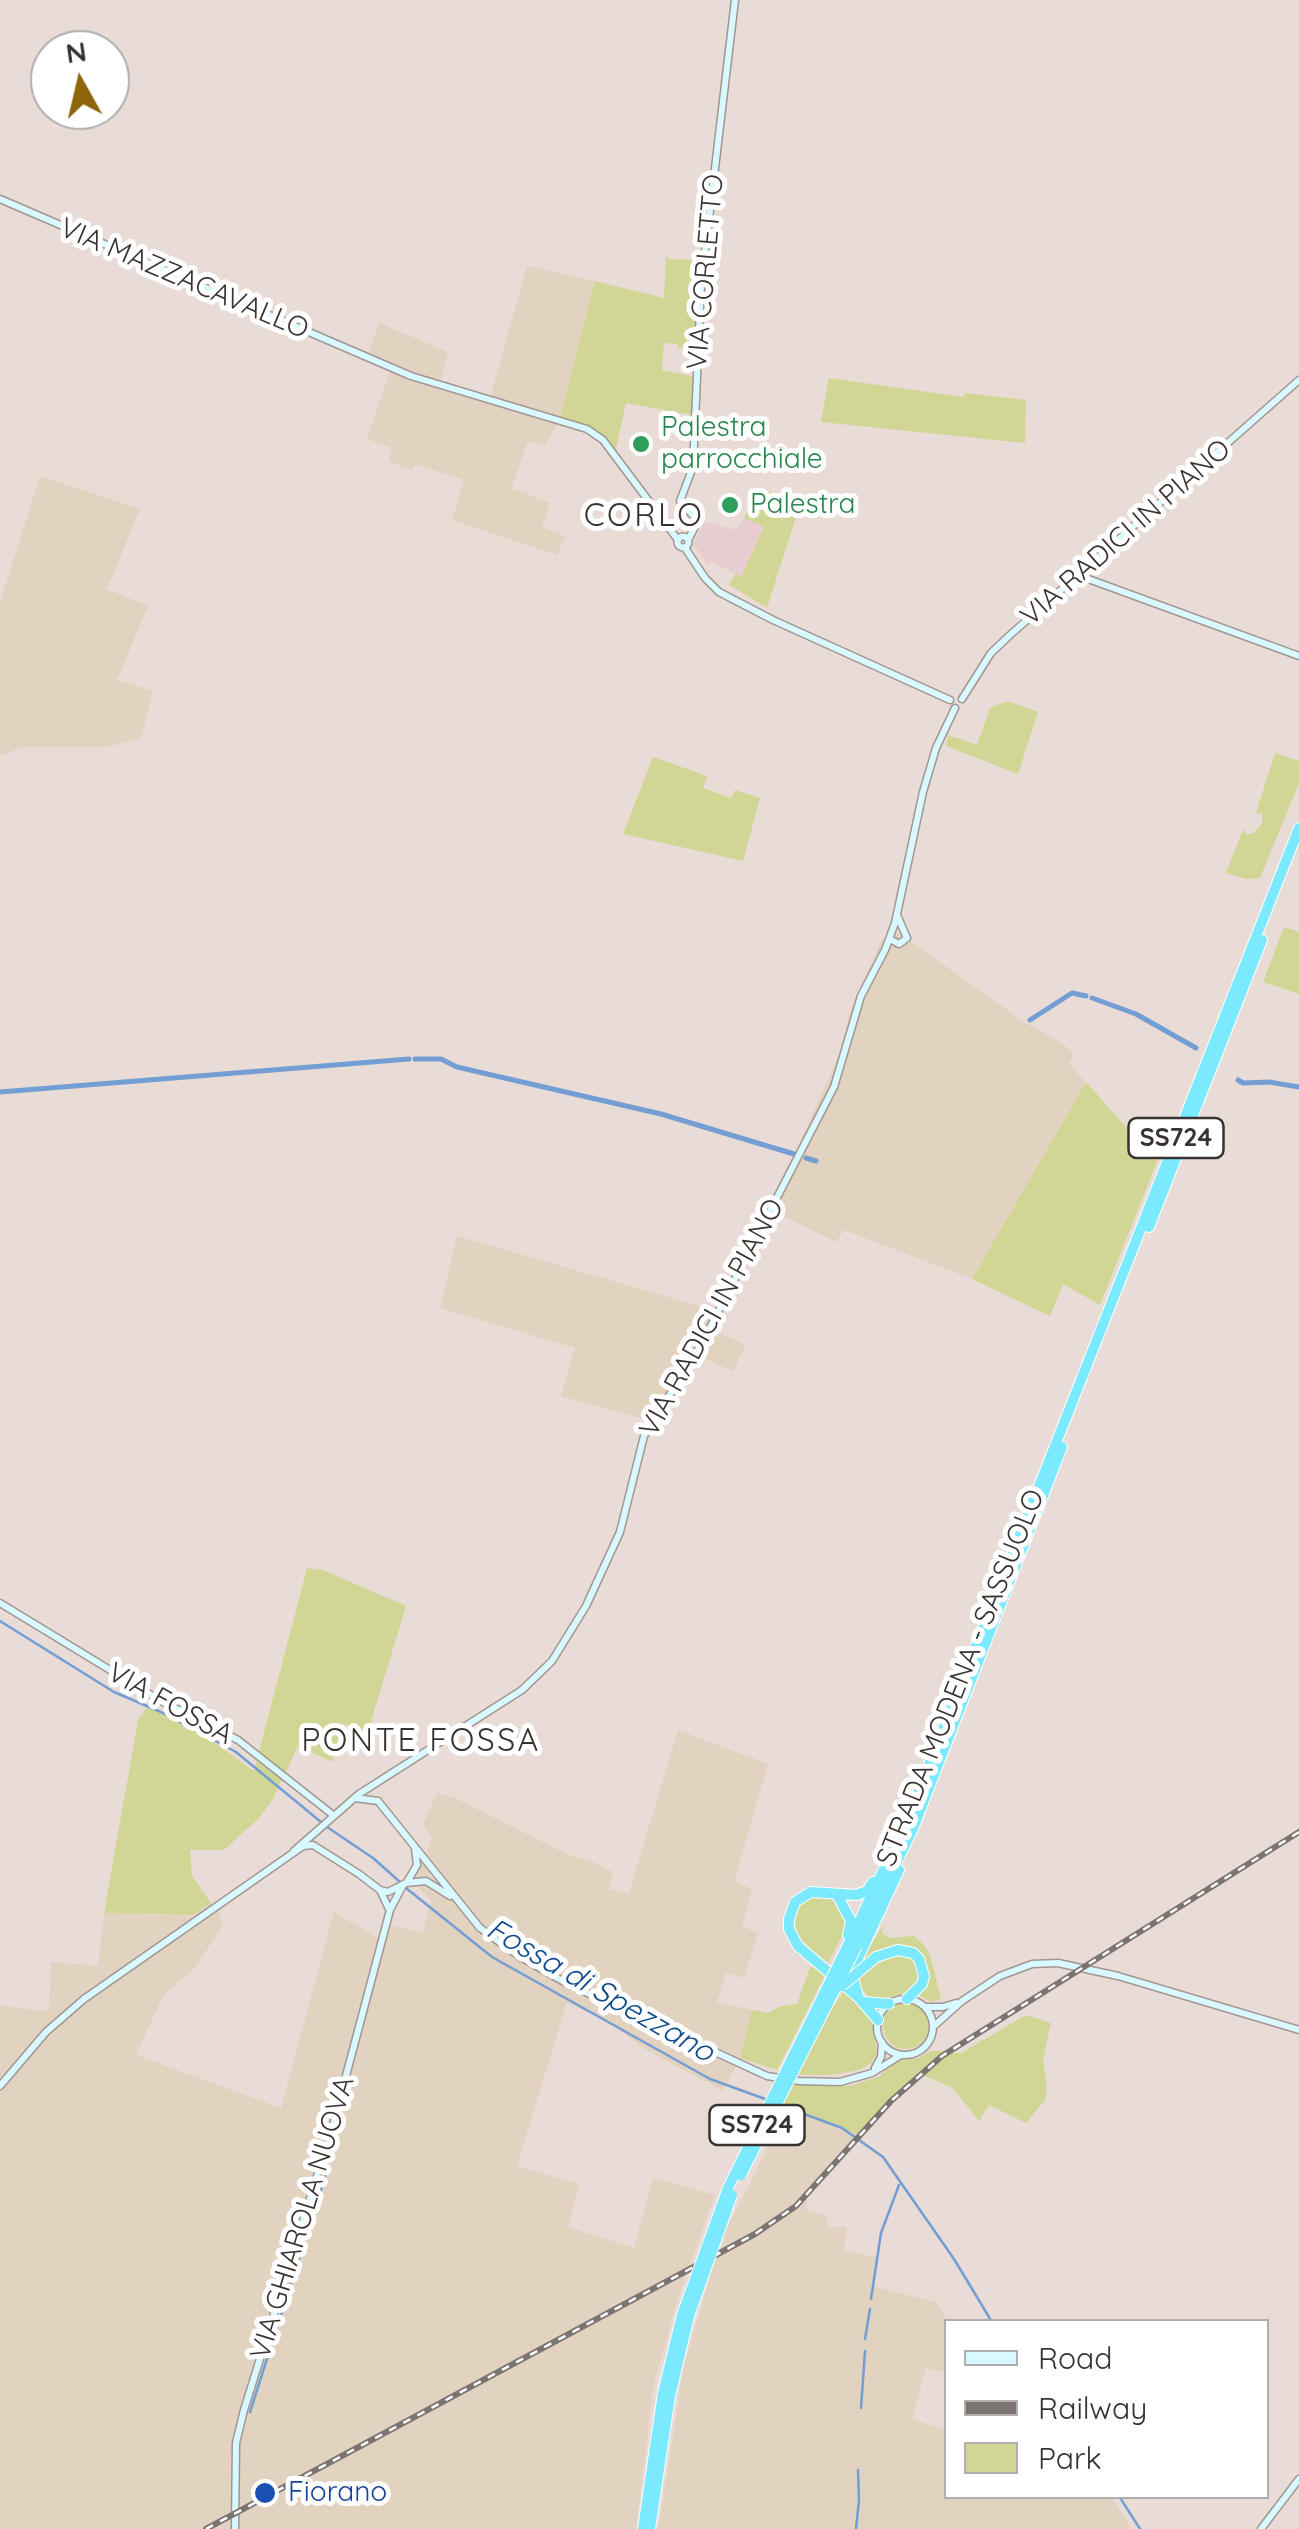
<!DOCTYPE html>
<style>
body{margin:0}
#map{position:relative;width:1299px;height:2529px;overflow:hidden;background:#e9dbd6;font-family:Quicksand,sans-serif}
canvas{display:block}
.legend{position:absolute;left:944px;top:2319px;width:325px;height:180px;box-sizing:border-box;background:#fff;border:2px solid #afadad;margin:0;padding:12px 18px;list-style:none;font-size:30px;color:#383331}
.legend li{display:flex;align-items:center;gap:20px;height:50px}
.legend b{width:50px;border:2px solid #afadad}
.north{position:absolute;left:30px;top:30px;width:100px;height:100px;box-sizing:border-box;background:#fff;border:2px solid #afadad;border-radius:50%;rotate:352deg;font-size:28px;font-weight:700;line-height:40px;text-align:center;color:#383331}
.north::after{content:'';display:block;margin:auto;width:35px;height:45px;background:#8f650b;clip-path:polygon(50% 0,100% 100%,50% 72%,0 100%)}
</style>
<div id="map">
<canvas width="1299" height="2529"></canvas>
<ul class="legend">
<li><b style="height:12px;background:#d8f9ff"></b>Road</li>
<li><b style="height:12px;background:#7c7471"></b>Railway</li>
<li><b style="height:28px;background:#d2d694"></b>Park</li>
</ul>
<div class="north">N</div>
</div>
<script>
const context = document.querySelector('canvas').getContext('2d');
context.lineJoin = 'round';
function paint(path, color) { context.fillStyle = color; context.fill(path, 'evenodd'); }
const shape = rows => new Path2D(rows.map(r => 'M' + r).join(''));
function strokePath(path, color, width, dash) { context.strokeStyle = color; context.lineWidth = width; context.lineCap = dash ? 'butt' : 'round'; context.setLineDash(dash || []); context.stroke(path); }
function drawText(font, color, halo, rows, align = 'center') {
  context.font = font + ' Quicksand,sans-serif'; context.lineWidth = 10; context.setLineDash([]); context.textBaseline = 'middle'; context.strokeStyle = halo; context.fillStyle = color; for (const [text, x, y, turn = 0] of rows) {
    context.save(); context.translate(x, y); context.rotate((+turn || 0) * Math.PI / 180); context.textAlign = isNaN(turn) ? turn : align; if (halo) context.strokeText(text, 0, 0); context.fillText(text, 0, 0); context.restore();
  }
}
const industrial = shape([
 [527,266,595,281,562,416,545,445,528,442,511,488,550,503,542,527,565,536,557,555,452,520,464,480,415,464,411,470,388,461,392,448,367,439,390,371,366,360,379,323,448,352,440,383,490,398],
 [40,476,140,509,107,589,148,606,117,680,153,691,141,738,108,747,24,747,0,755,0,603],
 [893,933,899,933,1024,1022,1062,1043,1074,1054,1069,1064,1086,1082,972,1279,844,1230,836,1242,769,1209,838,1058,851,1008,882,939],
 [457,1236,724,1313,715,1331,746,1345,733,1371,699,1356,654,1422,561,1396,575,1348,440,1308],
 [678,1730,768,1764,734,1881,752,1889,742,1926,758,1933,744,1978,726,1973,717,2002,752,2010,743,2052,723,2091,641,2047,612,2024,567,2002,517,2166,579,2184,568,2227,634,2248,653,2178,715,2195,677,2301,654,2384,636,2529,0,2529,0,2006,49,2011,51,1962,98,1966,104,1913,193,1916,211,1903,219,1912,222,1927,194,1969,164,1994,136,2055,281,2108,334,1912,383,1941,388,1925,423,1932,431,1900,414,1884,432,1838,423,1825,437,1793,455,1798,567,1854,595,1863,613,1872,609,1889,629,1893],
 [788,2107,862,2136,806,2192,807,2210,826,2215,828,2227,847,2227,844,2251,876,2257,875,2287,936,2302,947,2321,946,2372,926,2368,912,2419,946,2430,946,2496,1112,2497,1131,2529,658,2529,684,2366,712,2270,726,2237,718,2246]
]);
const education = shape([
 [744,518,764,526,741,576,711,562,708,564,693,544,704,522,737,530]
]);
const green = shape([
 [666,256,669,259,697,260,695,344,685,344,680,349,677,344,664,343,662,370,701,378,700,406,696,405,692,415,626,403,614,457,596,431,560,420,595,281,664,298],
 [829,378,963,397,965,393,1026,400,1025,443,821,422],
 [758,489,801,501,767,608,729,585,735,574,741,576,764,527,744,518],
 [1008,701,1038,712,1018,774,946,746,948,735,977,745,990,708],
 [1275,753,1299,761,1299,783,1260,878,1247,879,1226,873,1243,829,1246,834,1252,834,1262,824,1262,814,1256,813],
 [653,757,707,776,703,788,731,798,735,790,760,798,743,861,623,834],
 [1284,927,1299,932,1299,994,1263,982],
 [1086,1082,1147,1151,1158,1159,1100,1305,1063,1284,1050,1316,972,1279],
 [307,1568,323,1570,406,1606,368,1731,342,1724,332,1762,298,1746,273,1799,259,1818,224,1850,190,1850,192,1876,211,1903,193,1915,104,1913,138,1720,148,1706,205,1736,254,1771],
 [811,1897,834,1898,840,1903,847,1926,828,1963,803,1942,796,1930,795,1915,800,1904],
 [885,1923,882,1933,889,1938,914,1936,924,1945,930,1955,941,1999,931,2002,919,1995,928,1980,928,1968,922,1955,911,1947,898,1946,880,1950,859,1964],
 [895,1953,914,1958,920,1977,907,1992,875,2002,859,1987,857,1976,881,1958],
 [810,1967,826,1973,777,2070,740,2058,752,2010,768,2013,781,2006,797,2004],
 [844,1991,872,2020,877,2053,871,2063,860,2070,830,2075,796,2075,832,2008],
 '883 2026a23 23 0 1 1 46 0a23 23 0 1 1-46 0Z',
 [1026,2015,1051,2023,1043,2060,1047,2086,1045,2100,1026,2123,989,2105,979,2121,953,2088,922,2075,948,2053,961,2053],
 [930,2051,946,2051,891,2098,859,2135,783,2104,792,2084,851,2086,880,2076,895,2061,919,2058]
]);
const stream = shape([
 [0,1621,114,1692,161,1712,236,1752,321,1822],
 [327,1827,373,1858,400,1882],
 [406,1888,492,1957,710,2079,768,2100],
 [780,2105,842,2128,883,2157,954,2259,992,2322],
 [310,2225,328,2167],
 [871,2299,881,2233,899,2185],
 [865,2339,870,2309],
 [861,2408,865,2351],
 [250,2412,300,2255],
 [1119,2496,1140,2529],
 [856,2529,859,2500,858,2470]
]);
const canal = shape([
 [1092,998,1136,1014,1196,1048],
 [1030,1020,1072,993,1086,996],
 [415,1059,441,1059,457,1067,661,1114,794,1154],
 [1238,1080,1243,1083,1269,1082,1299,1087],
 [0,1092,409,1059],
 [806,1158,816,1161]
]);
const secondary = shape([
 [0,199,411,376,587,429,603,440,678,540],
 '677.5 542a5.5 5.5 0 1 1 11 0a5.5 5.5 0 1 1-11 0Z',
 [688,540,698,521,680,501,693,467,701,286,735,0],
 [685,548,705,578,719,592,773,620,950,700],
 [1080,576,1299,656],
 [962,699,991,653,1010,635,1299,380],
 [890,939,899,944,907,938,897,915],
 [0,1603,161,1701,238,1740,333,1815],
 [355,1798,378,1801],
 [378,1801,480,1928,519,1956,566,1983,767,2076,799,2081,840,2082,872,2073,901,2055],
 [294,1851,359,1794,522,1690,552,1661,586,1606,620,1532,644,1436,702,1343,834,1087,861,996,885,950,895,923,923,792,936,748,955,708],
 [407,1882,417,1865,415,1848],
 [380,1890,388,1892,406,1883,426,1881,450,1896],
 '877 2027a28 28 0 1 1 56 0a28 28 0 1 1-56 0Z',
 [925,2007,943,2007,956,2003],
 [934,2026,962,2001,1000,1976,1032,1964,1058,1963,1118,1976,1299,2030],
 [875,2068,881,2057,882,2042],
 [0,2086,46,2032,84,1999,303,1846,313,1845,359,1874,380,1890,389,1909],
 [235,2529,236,2443,244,2410,333,2125,390,1910,403,1885],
 [1261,2529,1299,2479]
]);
const highway = shape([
 [1149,1227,1262,940],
 [873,1882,867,1891,856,1895,811,1892,795,1902,789,1919,789,1929,798,1946,859,1998,878,2020],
 [837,1895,851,1921,848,1935],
 [849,1943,906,1823,1299,828],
 [857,1946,914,1826,1062,1447],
 [876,1957,898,1950,913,1953,919,1959,924,1976,922,1984,907,1999],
 [858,1997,853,1977,854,1967,899,1870],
 [864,2002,889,2004],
 [643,2529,663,2393,682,2315],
 [650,2529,670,2396,689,2316]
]);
const rail = shape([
 [206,2529,755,2234,796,2206,891,2101,942,2056,1299,1832]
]);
const highwayBridge = shape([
 [842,1986,876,1957],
 [741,2175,857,1946],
 [682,2315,728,2188,849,1943],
 [689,2316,732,2195]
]);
const markers = [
 [641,444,10,"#2e9e5b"],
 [730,505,10,"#2e9e5b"],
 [265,2493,12,"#1a4fb4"]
];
const shields = [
 [1176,1138,95],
 [757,2125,95]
];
const shieldNames = [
 ["SS724",1176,1138],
 ["SS724",757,2125]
];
const streetNames = [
 ["VIA CORLETTO",706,272,-85],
 ["VIA MAZZACAVALLO",184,279,23],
 ["VIA RADICI IN PIANO",1126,533,-41],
 ["VIA RADICI IN PIANO",712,1318,-61],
 ["STRADA MODENA - SASSUOLO",961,1678,-68],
 ["VIA FOSSA",170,1704,29],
 ["VIA GHIAROLA NUOVA",303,2218,-73]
];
const leisureNames = [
 ["Palestra",661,428],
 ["parrocchiale",661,460],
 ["Palestra",750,505]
];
const transitNames = [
 ["Fiorano",288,2493]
];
const waterNames = [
 ["Fossa di Spezzano",600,1991,30]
];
const quarterNames = [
 ["CORLO",644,516],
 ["PONTE FOSSA",421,1741]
];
paint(industrial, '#e2d2c0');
paint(education, '#e7cdd1');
paint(green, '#d2d694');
strokePath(stream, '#739ed4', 2.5);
strokePath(canal, '#739ed4', 5);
strokePath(secondary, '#a39591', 9);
strokePath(highway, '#fff', 12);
strokePath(secondary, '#d8f9ff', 6);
strokePath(highway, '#7ceafe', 10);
strokePath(rail, '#7c7471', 6);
strokePath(rail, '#fff', 2.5, [8]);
strokePath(highwayBridge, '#fff', 12, []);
strokePath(highwayBridge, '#7ceafe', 10);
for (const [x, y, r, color] of markers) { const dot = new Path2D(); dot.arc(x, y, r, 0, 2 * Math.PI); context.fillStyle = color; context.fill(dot); strokePath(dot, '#fff', 4); }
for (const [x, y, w] of shields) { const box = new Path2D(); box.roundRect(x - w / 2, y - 20, w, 40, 8); context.fillStyle = '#fff'; context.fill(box); strokePath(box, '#383331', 2.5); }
drawText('bold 25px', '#383331', null, shieldNames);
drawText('28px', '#383331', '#fff', streetNames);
drawText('28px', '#27864d', '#fff', leisureNames, 'left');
drawText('28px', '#164399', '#fff', transitNames, 'left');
drawText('italic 30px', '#0e4c8d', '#fff', waterNames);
context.letterSpacing = '2.5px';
drawText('32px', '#383331', '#fff', quarterNames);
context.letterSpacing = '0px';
</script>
